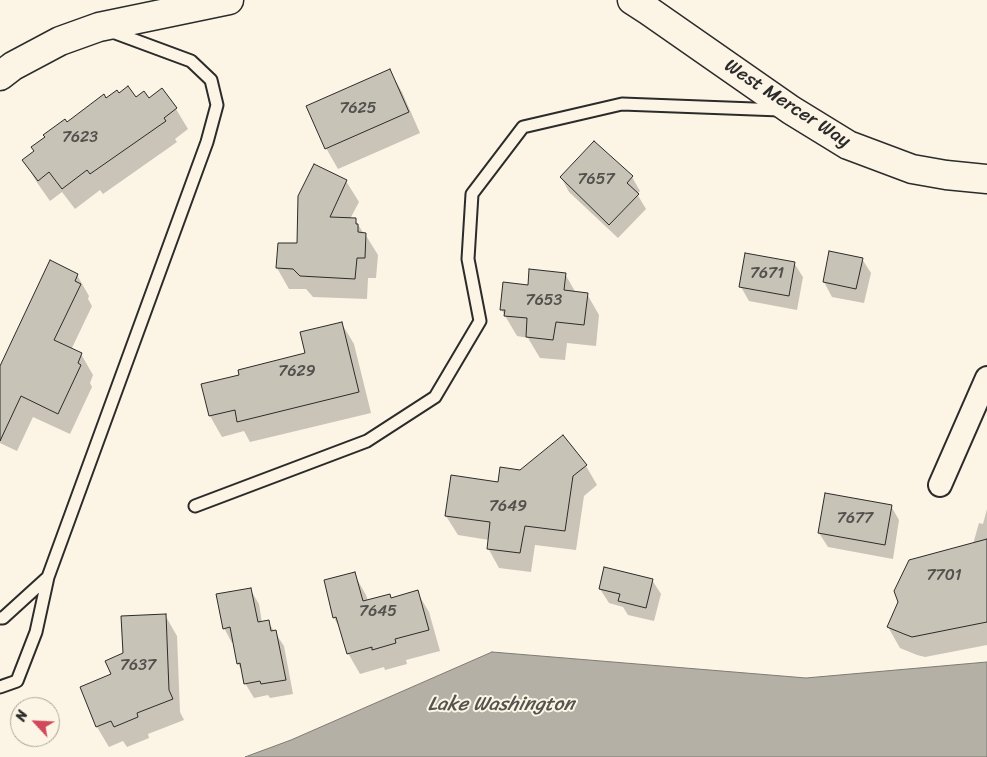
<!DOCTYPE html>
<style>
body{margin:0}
#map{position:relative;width:987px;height:757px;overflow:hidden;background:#fcf5e5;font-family:Sriracha,sans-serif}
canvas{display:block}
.north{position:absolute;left:10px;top:697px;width:50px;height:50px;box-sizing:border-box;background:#fcf5e5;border:1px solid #a8a49b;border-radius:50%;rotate:295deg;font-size:14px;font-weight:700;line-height:20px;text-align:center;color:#2b2b2b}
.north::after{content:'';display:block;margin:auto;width:18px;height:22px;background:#d1495b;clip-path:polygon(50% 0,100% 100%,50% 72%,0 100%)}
</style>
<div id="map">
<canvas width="987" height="757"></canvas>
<div class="north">N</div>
</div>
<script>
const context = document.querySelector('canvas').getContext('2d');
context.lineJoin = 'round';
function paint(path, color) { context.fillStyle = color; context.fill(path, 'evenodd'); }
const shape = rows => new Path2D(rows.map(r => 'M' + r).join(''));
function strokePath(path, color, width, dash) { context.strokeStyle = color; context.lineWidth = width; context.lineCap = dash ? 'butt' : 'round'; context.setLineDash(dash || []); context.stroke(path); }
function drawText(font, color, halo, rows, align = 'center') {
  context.font = font + ' Sriracha,sans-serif'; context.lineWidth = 4; context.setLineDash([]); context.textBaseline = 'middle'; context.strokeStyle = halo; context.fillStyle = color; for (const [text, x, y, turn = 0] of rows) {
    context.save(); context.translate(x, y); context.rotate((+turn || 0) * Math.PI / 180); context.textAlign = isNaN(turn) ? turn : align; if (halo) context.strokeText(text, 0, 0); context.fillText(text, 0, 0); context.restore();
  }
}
const water = shape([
 [492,652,806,678,987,662,987,757,245,757,291,740,492,652]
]);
const shadow = shape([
 [390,71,402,92,420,133,338,169,326,148],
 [119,94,135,99,149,100,176,109,188,129,175,139,177,142,103,194,100,190,75,209,62,192,50,201,36,181,24,160,66,123,106,100],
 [561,177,632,177,640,191,637,194,646,209,618,238,569,192],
 [346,181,359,202,350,219,355,220,364,234,365,234,378,255,376,278,368,278,367,299,313,297,306,289,289,289,277,268,298,245],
 [830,252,862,259,871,273,864,303,832,297,824,282],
 [794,263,803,277,797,310,749,301,741,287],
 [565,274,576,293,587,294,599,315,596,346,567,343,565,360,540,358,528,338,517,336,501,309,529,286],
 [77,275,89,296,88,299,92,306,71,350,81,354,93,375,90,383,92,387,70,434,33,417,17,451,0,443,0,369],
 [342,324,354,344,371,413,250,442,244,431,222,437,210,416,203,385,241,376,306,354],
 [586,466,597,485,584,496,576,550,535,545,531,572,499,568,488,548,489,540,458,535,446,516,520,471],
 [891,506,899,520,893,559,828,547,819,533],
 [987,509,987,645,925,657,917,655,900,648,888,627,900,602,973,544,979,523,983,524],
 [354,574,366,595,368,601,391,599,417,592,429,612,440,651,406,660,407,664,385,670,384,667,360,674,348,653,341,630,334,618,326,581],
 [652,580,661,594,654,621,628,615,623,607,609,603,600,589],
 [250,589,259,604,262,623,268,622,284,646,293,694,270,698,268,695,254,698,245,683,244,674,238,664,234,642,232,643,224,628],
 [165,615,177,636,180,712,184,720,148,734,149,738,127,747,123,741,109,747,97,727,113,675]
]);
const building = shape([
 [390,69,409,112,325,149,306,106,390,69],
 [128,86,136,97,144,91,149,98,162,88,177,108,164,118,166,121,90,174,87,170,62,189,49,172,38,181,22,160,34,151,31,147,45,137,43,135,65,119,67,122,104,94,106,98,117,90,119,93,128,86],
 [594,141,633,176,627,183,639,194,609,225,560,177,594,141],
 [314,164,347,180,330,217,356,218,356,224,358,224,358,232,366,233,365,258,357,258,355,279,300,276,293,269,276,268,278,243,297,243,298,196,314,164],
 [829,251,863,258,856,289,823,282,829,251],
 [745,253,795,262,789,296,739,287,745,253],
 [50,260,78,274,75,281,81,284,54,340,82,353,78,363,81,365,58,414,21,396,0,441,0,366,50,260],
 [529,269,566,273,564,290,588,293,584,325,556,322,553,340,526,337,527,318,504,316,505,310,500,310,503,282,528,285,529,269],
 [342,322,359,392,237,422,235,410,209,416,201,384,239,375,238,370,305,353,300,332,342,322],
 [563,435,587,465,573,476,565,531,525,526,520,553,487,549,490,522,445,516,451,475,498,482,500,467,520,470,563,435],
 [825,493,892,505,885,545,818,533,825,493],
 [987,539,987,622,912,637,904,634,887,627,898,602,894,591,909,560,987,539],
 [604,567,653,579,646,608,618,601,620,594,599,589,604,567],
 [355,572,363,601,390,594,391,598,418,590,429,630,395,639,396,643,372,650,372,647,347,654,336,617,333,618,324,580,355,572],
 [251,588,258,622,269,620,271,631,276,630,286,680,261,684,260,681,244,684,240,663,237,664,230,627,223,629,216,594,251,588],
 [166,614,169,690,173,699,137,713,138,717,114,727,111,721,96,727,80,687,111,674,105,661,123,653,121,616,166,614]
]);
const lane = shape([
 [195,506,367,441,435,397,480,321,468,259,472,194,523,127,622,104,780,110],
 [48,577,207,142,217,105,211,80,191,61,110,31],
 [0,618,3,618,48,577,36,632,17,681,0,687]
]);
const street = shape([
 [940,485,987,378]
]);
const secondary = shape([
 [632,0,649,11,791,110,848,145,912,169,946,175,987,179],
 [0,76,13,66,60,41,99,27,229,0]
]);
const numberNames = [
 ["7625",358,109],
 ["7623",80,138],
 ["7657",596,180],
 ["7671",767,274],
 ["7653",544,301],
 ["7629",297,372],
 ["7649",508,507],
 ["7677",855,519],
 ["7701",944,576],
 ["7645",378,612],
 ["7637",138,666]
];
const streetNames = [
 ["West Mercer Way",787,104,33]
];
const waterNames = [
 ["Lake Washington",501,705]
];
paint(water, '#b4b0a5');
strokePath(water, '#7d7b74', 1);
paint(shadow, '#0003');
paint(building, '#c8c3b7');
strokePath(building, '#2b2b2b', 1);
strokePath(lane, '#2b2b2b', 15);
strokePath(street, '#2b2b2b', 26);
strokePath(secondary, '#2b2b2b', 31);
strokePath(lane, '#fcf5e5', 11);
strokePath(street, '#fcf5e5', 22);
strokePath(secondary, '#fcf5e5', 28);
drawText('16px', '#52514e', null, numberNames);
drawText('19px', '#2b2b2b', '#fcf5e5', streetNames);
drawText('italic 20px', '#545350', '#fcf5e5', waterNames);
</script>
